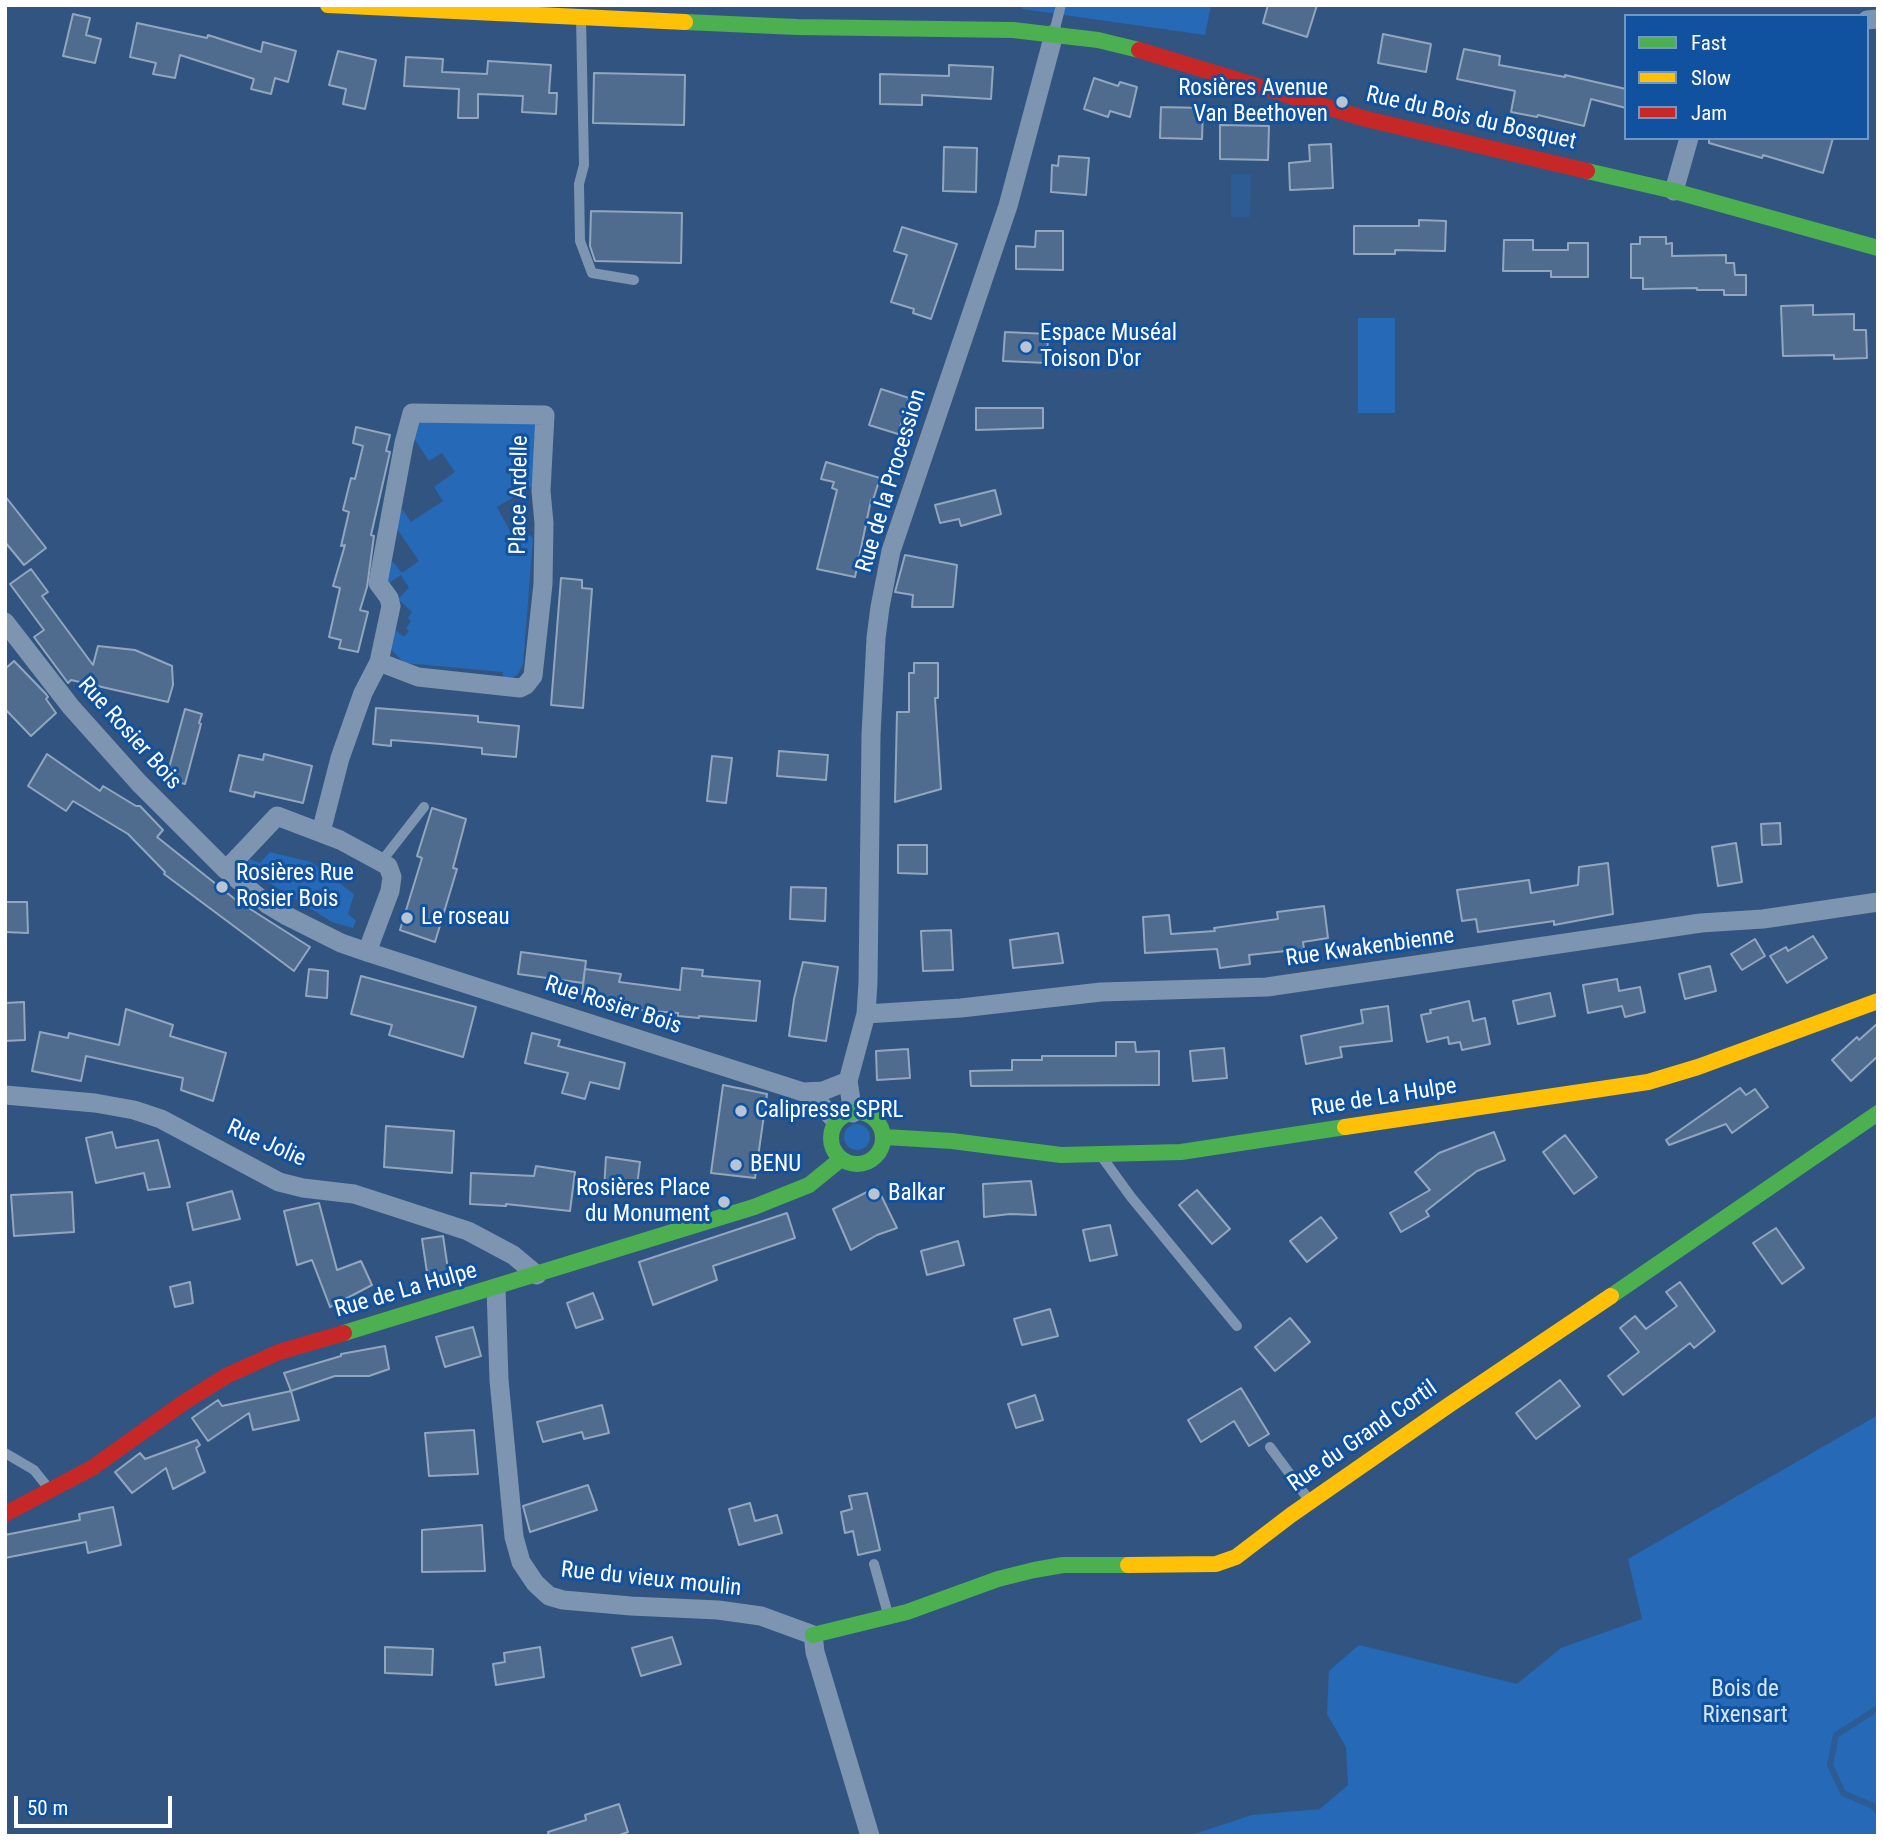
<!DOCTYPE html>
<meta charset="utf-8">
<style>
body{margin:0}
#map{position:relative;width:1883px;height:1841px;overflow:hidden;background:#315580;font-family:"Roboto Condensed",sans-serif}
canvas{display:block}
.frame{position:absolute;inset:0;border:7px solid #fff;pointer-events:none}
.legend{position:absolute;left:1624px;top:14px;width:245px;height:126px;box-sizing:border-box;background:#1152a0;border:2px solid #7097c6;margin:0;padding:9px 12px;list-style:none;font-size:21px;color:#fff}
.legend li{display:flex;align-items:center;gap:14px;height:35px}
.legend b{width:35px;border:2px solid #7097c6}
.scale{position:absolute;left:14px;top:1796px;width:158px;height:32px;box-sizing:border-box;border:4px solid #fff;border-top:0;padding-left:9px;font-size:21px;line-height:24px;white-space:nowrap;color:#fff;-webkit-text-stroke:5px #1152a0;paint-order:stroke}
</style>
<div id="map">
<canvas width="1883" height="1841"></canvas>
<div class="frame"></div>
<ul class="legend">
<li><b style="height:9px;background:#4caf50"></b>Fast</li>
<li><b style="height:9px;background:#ffc107"></b>Slow</li>
<li><b style="height:9px;background:#c62828"></b>Jam</li>
</ul>
<div class="scale">50 m</div>
</div>
<script>
const context = document.querySelector('canvas').getContext('2d');
context.lineJoin = 'round';
function paint(path, color) { context.fillStyle = color; context.fill(path, 'evenodd'); }
const shape = rows => new Path2D(rows.map(r => 'M' + r).join(''));
function strokePath(path, color, width, dash) { context.strokeStyle = color; context.lineWidth = width; context.lineCap = dash ? 'butt' : 'round'; context.setLineDash(dash || []); context.stroke(path); }
function drawText(font, color, halo, rows, align = 'center') {
  context.font = font + ' "Roboto Condensed",sans-serif'; context.lineWidth = 6; context.setLineDash([]); context.textBaseline = 'middle'; context.strokeStyle = halo; context.fillStyle = color; for (const [text, x, y, turn = 0] of rows) {
    context.save(); context.translate(x, y); context.rotate((+turn || 0) * Math.PI / 180); context.textAlign = isNaN(turn) ? turn : align; if (halo) context.strokeText(text, 0, 0); context.fillText(text, 0, 0); context.restore();
  }
}
const green = shape([
 [1022,5,1211,5,1205,35,1022,9],
 [1358,318,1395,318,1395,413,1358,413],
 [418,420,538,421,534,485,497,507,516,542,530,535,533,539,523,664,518,674,513,677,503,678,503,672,404,663,388,646,392,627,404,637,409,631,406,628,411,621,408,618,412,612,398,599,409,588,401,575,389,583,384,575,387,565,393,562,402,573,419,561,395,526,402,509,411,522,443,501,434,487,455,472,442,453,429,461,413,437],
 [270,852,311,862,354,894,348,914,356,921,353,928,332,922,244,867,250,859,260,863],
 '844 1137a13 13 0 1 1 26 0a13 13 0 1 1-26 0Z',
 [1878,1415,1878,1836,1188,1836,1252,1815,1320,1809,1348,1785,1346,1747,1327,1714,1329,1671,1359,1645,1517,1684,1561,1648,1642,1619,1628,1559]
]);
const water = shape([
 [1231,174,1251,174,1250,217,1231,217]
]);
const stream = shape([
 [1878,1708,1836,1735,1830,1765,1843,1793,1873,1806,1878,1812]
]);
const building = shape([
 [1268,5,1317,5,1307,37,1263,23,1268,5],
 [73,14,90,18,86,35,101,39,95,63,63,56,73,14],
 [137,23,207,38,208,35,261,52,263,42,296,51,288,82,275,78,271,94,251,89,254,79,180,55,175,78,153,74,156,63,130,57,137,23],
 [1383,34,1431,44,1426,72,1378,63,1383,34],
 [1464,49,1500,56,1499,65,1565,77,1565,75,1626,89,1626,108,1591,99,1584,126,1538,115,1537,117,1511,112,1515,91,1457,79,1464,49],
 [338,51,376,60,365,109,343,104,346,89,329,85,338,51],
 [406,57,443,59,442,72,487,74,488,61,551,65,549,93,557,93,556,114,522,112,523,96,478,94,478,118,458,118,459,89,404,86,406,57],
 [949,65,993,67,991,99,922,95,922,105,880,104,880,74,949,76,949,65],
 [594,73,685,75,684,125,593,123,594,73],
 [1094,78,1118,86,1120,82,1137,87,1130,117,1110,111,1108,117,1084,109,1094,78],
 [1161,107,1203,108,1202,139,1160,138,1161,107],
 [1220,125,1269,126,1268,160,1220,159,1220,125],
 [1709,138,1833,138,1823,173,1763,155,1762,158,1709,143,1709,138],
 [1331,144,1333,188,1290,190,1289,163,1310,161,1309,145,1331,144],
 [944,147,977,148,976,192,943,191,944,147],
 [1059,156,1089,158,1086,195,1051,192,1052,165,1058,166,1059,156],
 [591,211,682,213,681,263,595,261,590,246,591,211],
 [1419,220,1446,221,1445,251,1395,250,1395,254,1354,254,1354,226,1419,226,1419,220],
 [902,227,957,244,931,319,913,313,914,309,891,302,907,255,894,251,902,227],
 [1036,231,1063,231,1063,270,1016,269,1016,246,1035,247,1036,231],
 [1640,237,1666,237,1666,244,1672,243,1672,256,1726,255,1726,263,1734,263,1735,275,1746,275,1746,295,1724,295,1724,290,1697,290,1697,288,1643,289,1643,278,1631,278,1631,244,1640,244,1640,237],
 [1504,240,1533,240,1533,250,1568,250,1568,243,1588,243,1588,277,1551,277,1551,271,1503,271,1504,240],
 [1813,305,1813,315,1854,314,1854,330,1866,330,1867,358,1834,359,1834,355,1783,356,1781,306,1813,305],
 [1005,332,1048,334,1047,363,1003,361,1005,332],
 [881,389,909,398,898,434,869,425,881,389],
 [976,408,1043,408,1043,428,976,430,976,408],
 [356,427,390,435,386,451,390,452,371,535,374,536,367,587,360,610,368,612,358,652,339,648,341,640,329,637,340,588,333,586,345,545,341,546,349,512,343,510,351,478,355,479,363,446,353,443,356,427],
 [826,462,880,478,873,500,871,500,855,577,817,569,837,490,832,488,834,482,821,479,826,462],
 [995,490,1001,514,961,526,959,519,940,523,935,505,995,490],
 [5,496,46,548,24,565,5,542,5,496],
 [905,555,957,565,953,607,912,607,913,595,895,592,905,555],
 [31,569,48,592,42,596,93,665,98,646,135,650,172,666,173,685,168,702,71,680,68,683,34,637,44,630,10,584,31,569],
 [561,578,582,580,582,588,592,589,583,708,551,705,561,578],
 [14,661,46,694,48,697,46,699,56,713,31,736,5,709,5,669,14,661],
 [914,663,938,663,938,698,935,698,941,789,895,802,897,712,909,712,909,673,914,673,914,663],
 [376,708,478,716,478,722,519,726,516,757,482,754,482,748,441,744,391,740,391,746,373,744,376,708],
 [185,709,202,714,199,723,201,724,185,784,166,779,185,709],
 [779,751,828,755,826,780,777,776,779,751],
 [47,754,100,791,103,786,136,806,140,806,163,830,157,837,236,900,310,947,294,971,164,874,165,872,128,834,73,801,66,811,28,786,47,754],
 [264,754,312,766,303,803,255,792,254,797,230,791,239,755,263,760,264,754],
 [712,756,732,758,726,803,707,801,712,756],
 [432,808,466,819,453,868,457,869,435,942,400,930,422,858,417,856,432,808],
 [1780,823,1781,844,1762,845,1761,824,1780,823],
 [1736,843,1742,882,1718,886,1712,847,1736,843],
 [898,845,927,845,927,874,898,873,898,845],
 [1608,863,1613,914,1554,925,1554,921,1478,932,1476,919,1462,921,1457,890,1529,880,1531,893,1578,885,1579,867,1608,863],
 [791,887,826,888,825,921,790,919,791,887],
 [5,902,27,902,28,933,5,932,5,902],
 [1324,906,1328,938,1303,942,1304,949,1249,955,1250,964,1220,968,1217,949,1145,953,1143,917,1169,915,1171,934,1215,931,1214,928,1278,919,1277,912,1324,906],
 [951,930,953,970,923,971,921,931,951,930],
 [1058,933,1063,963,1013,968,1010,940,1058,933],
 [1813,936,1827,958,1787,983,1770,956,1786,947,1788,951,1813,936],
 [1755,939,1765,956,1742,970,1731,954,1755,939],
 [521,952,586,961,583,983,518,974,521,952],
 [803,962,838,967,826,1041,789,1036,794,999,803,962],
 [1710,966,1716,991,1685,999,1679,974,1710,966],
 [682,968,703,970,702,976,760,981,756,1021,699,1016,699,1018,678,1016,678,1013,624,1009,624,1000,582,994,585,969,621,974,619,982,680,990,682,968],
 [309,969,328,971,327,998,306,996,309,969],
 [361,976,476,1007,463,1057,389,1035,392,1025,351,1014,361,976],
 [1617,979,1619,991,1640,987,1645,1012,1625,1017,1622,1006,1588,1013,1583,985,1617,979],
 [1550,993,1555,1016,1518,1024,1513,1001,1550,993],
 [1469,1001,1473,1021,1485,1018,1490,1044,1462,1050,1460,1042,1449,1044,1448,1037,1427,1042,1421,1015,1431,1013,1430,1010,1469,1001],
 [24,1002,25,1040,5,1041,5,1003,24,1002],
 [1388,1006,1392,1041,1340,1047,1342,1057,1306,1064,1301,1036,1363,1023,1361,1010,1388,1006],
 [126,1009,173,1025,170,1036,226,1053,213,1101,181,1090,183,1078,86,1056,81,1081,32,1071,40,1032,68,1038,69,1033,119,1045,126,1009],
 [1878,1023,1878,1056,1851,1081,1832,1060,1857,1037,1859,1040,1878,1023],
 [532,1033,560,1040,558,1046,625,1063,619,1089,590,1082,585,1099,562,1093,568,1073,525,1063,532,1033],
 [1116,1042,1135,1042,1136,1052,1159,1051,1159,1085,971,1086,970,1071,1012,1070,1012,1060,1042,1060,1042,1056,1116,1056,1116,1042],
 [1224,1048,1227,1078,1193,1081,1190,1051,1224,1048],
 [908,1049,910,1078,877,1080,876,1051,908,1049],
 [723,1085,767,1094,755,1178,711,1173,723,1085],
 [1740,1088,1746,1095,1755,1089,1768,1107,1732,1133,1726,1124,1669,1145,1666,1140,1740,1088],
 [386,1126,454,1131,452,1173,384,1167,386,1126],
 [112,1132,116,1148,158,1140,170,1187,148,1190,144,1173,96,1183,86,1138,112,1132],
 [1494,1132,1505,1160,1477,1171,1426,1211,1429,1216,1401,1232,1390,1213,1430,1190,1415,1172,1439,1153,1494,1132],
 [1565,1135,1597,1177,1574,1194,1543,1152,1565,1135],
 [606,1157,640,1162,636,1194,604,1189,606,1157],
 [536,1166,575,1172,570,1211,506,1204,506,1206,470,1204,471,1173,534,1176,536,1166],
 [1031,1181,1036,1215,1010,1214,984,1217,983,1184,1031,1181],
 [877,1187,897,1228,877,1235,851,1250,833,1209,877,1187],
 [1197,1190,1230,1229,1212,1244,1179,1205,1197,1190],
 [232,1191,240,1219,193,1230,187,1203,232,1191],
 [72,1192,74,1232,14,1236,11,1195,72,1192],
 [319,1203,337,1270,361,1261,372,1285,330,1307,312,1260,297,1265,284,1211,319,1203],
 [787,1213,795,1238,713,1266,717,1280,653,1305,639,1262,787,1213],
 [1321,1217,1337,1238,1307,1262,1290,1241,1321,1217],
 [1110,1225,1117,1255,1090,1261,1083,1230,1110,1225],
 [1776,1228,1804,1268,1782,1284,1753,1243,1776,1228],
 [443,1236,449,1276,428,1279,422,1239,443,1236],
 [958,1241,964,1265,927,1275,921,1251,958,1241],
 [190,1282,193,1303,175,1307,170,1287,190,1282],
 [1680,1282,1715,1331,1694,1348,1690,1343,1623,1395,1608,1376,1639,1352,1620,1328,1635,1316,1646,1329,1677,1306,1666,1292,1680,1282],
 [593,1293,603,1319,576,1328,567,1303,593,1293],
 [1050,1309,1058,1336,1022,1345,1014,1319,1050,1309],
 [1290,1318,1310,1342,1275,1371,1255,1347,1290,1318],
 [473,1327,481,1356,445,1367,436,1337,473,1327],
 [385,1346,389,1369,369,1376,335,1376,291,1391,284,1373,341,1356,341,1354,385,1346],
 [1560,1380,1580,1406,1536,1439,1516,1413,1560,1380],
 [1241,1388,1269,1434,1249,1446,1234,1421,1201,1442,1188,1420,1241,1388],
 [291,1391,299,1420,253,1430,249,1413,208,1441,192,1418,218,1400,222,1406,291,1391],
 [1035,1395,1043,1420,1016,1428,1008,1404,1035,1395],
 [602,1405,609,1433,584,1439,582,1432,543,1442,537,1422,602,1405],
 [474,1430,478,1474,429,1476,425,1433,474,1430],
 [197,1440,200,1445,196,1448,205,1472,173,1489,166,1468,132,1493,115,1472,140,1453,145,1459,197,1440],
 [588,1485,597,1510,530,1532,523,1506,588,1485],
 [867,1493,880,1550,858,1555,853,1531,845,1533,841,1512,852,1509,849,1496,867,1493],
 [750,1503,755,1521,777,1515,782,1533,739,1545,729,1509,750,1503],
 [113,1507,121,1545,88,1553,86,1542,5,1558,5,1535,80,1520,79,1514,113,1507],
 [482,1525,485,1571,422,1572,422,1530,482,1525],
 [672,1637,681,1664,641,1676,632,1648,672,1637],
 [385,1647,433,1649,432,1675,385,1673,385,1647],
 [540,1647,544,1677,496,1685,493,1664,505,1662,504,1653,540,1647],
 [619,1804,628,1832,617,1836,549,1836,548,1832,586,1820,585,1815,619,1804]
]);
const lane = shape([
 [581,18,584,165,579,184,580,241,592,273,634,280],
 [1054,32,1061,5],
 [381,862,424,807],
 [1102,1157,1131,1197,1237,1326],
 [1270,1447,1309,1500],
 [5,1453,34,1470,50,1490],
 [874,1564,888,1614]
]);
const street = shape([
 [1867,20,1878,19],
 [1674,191,1689,138],
 [5,622,71,707,139,783,226,870,267,904,287,916,341,943,367,952,803,1092,813,1096,835,1120],
 [321,832,340,758,363,693,379,662,391,606,389,598,378,583,404,443,412,413,545,415,541,491,544,523,543,584,533,676,526,685,520,688,418,677,379,662],
 [226,870,277,816,340,840,388,866,392,877,390,891,367,952],
 [866,1014,961,1008,1101,992,1267,987,1701,923,1763,919,1878,902],
 [803,1092,823,1091,848,1081],
 [5,1095,95,1103,134,1110,161,1119,279,1182,303,1188,354,1194,468,1231,513,1255,537,1275],
 [853,1113,848,1081,866,1014,868,982,871,735,876,638,880,607,891,551,1008,206,1054,34],
 [496,1288,499,1380,514,1537,521,1562,535,1583,549,1596,563,1600,631,1606,718,1610,761,1616,813,1635,815,1652,870,1836]
]);
const fast = shape([
 [685,22,797,27,1013,30,1098,40,1139,50],
 [1587,171,1674,191,1878,248],
 '831 1138a26 26 0 1 1 52 0a26 26 0 1 1-52 0Z',
 [885,1137,952,1141,1061,1155,1181,1152,1345,1127],
 [1611,1296,1878,1113],
 [344,1333,754,1207,809,1185,841,1159],
 [813,1635,907,1612,998,1579,1034,1570,1063,1565,1128,1565]
]);
const slow = shape([
 [328,5,685,22],
 [1345,1127,1648,1082,1698,1067,1878,1001],
 [1128,1565,1216,1564,1236,1557,1291,1515,1449,1405,1611,1296]
]);
const jam = shape([
 [1139,50,1366,119,1587,171],
 [5,1514,92,1468,183,1403,226,1376,279,1352,344,1333]
]);
const markers = [
 [1342,102,7,"#b7c4d3"],
 [1026,347,7,"#b7c4d3"],
 [222,887,7,"#b7c4d3"],
 [407,918,7,"#b7c4d3"],
 [741,1111,7,"#b7c4d3"],
 [736,1165,7,"#b7c4d3"],
 [874,1194,7,"#b7c4d3"],
 [724,1202,7,"#b7c4d3"]
];
const poiNames = [
 ["Rosières Avenue",1328,89,"right"],
 ["Van Beethoven",1328,115,"right"],
 ["Espace Muséal",1040,334],
 ["Toison D'or",1040,360],
 ["Rosières Rue",236,874],
 ["Rosier Bois",236,900],
 ["Le roseau",421,918],
 ["Calipresse SPRL",755,1111],
 ["BENU",750,1165],
 ["Rosières Place",710,1189,"right"],
 ["du Monument",710,1215,"right"],
 ["Balkar",888,1194]
];
const streetNames = [
 ["Rue du Bois du Bosquet",1471,119,13],
 ["Rue de la Procession",892,481,-73],
 ["Place Ardelle",520,495,-89],
 ["Rue Rosier Bois",129,734,48],
 ["Rue Kwakenbienne",1370,948,-8],
 ["Rue Rosier Bois",613,1006,18],
 ["Rue de La Hulpe",1384,1098,-9],
 ["Rue Jolie",266,1144,24],
 ["Rue de La Hulpe",406,1291,-16],
 ["Rue du Grand Cortil",1363,1437,-35],
 ["Rue du vieux moulin",651,1580,6]
];
const parkNames = [
 ["Bois de",1745,1690],
 ["Rixensart",1745,1716]
];
paint(green, '#2669b6');
paint(water, '#2d5b93');
strokePath(stream, '#2d5b93', 6);
paint(building, '#4f6c8e');
strokePath(building, '#92a6be', 2);
strokePath(lane, '#7d95b0', 10);
strokePath(street, '#7d95b0', 19);
strokePath(fast, '#4caf50', 16);
strokePath(slow, '#ffc107', 16);
strokePath(jam, '#c62828', 16);
for (const [x, y, r, color] of markers) { const dot = new Path2D(); dot.arc(x, y, r, 0, 2 * Math.PI); context.fillStyle = color; context.fill(dot); strokePath(dot, '#1152a0', 2.5); }
drawText('23px', '#fff', '#1152a0', poiNames, 'left');
drawText('23px', '#fff', '#1152a0', streetNames);
drawText('23px', '#d3e7fe', '#1152a0', parkNames);
</script>
